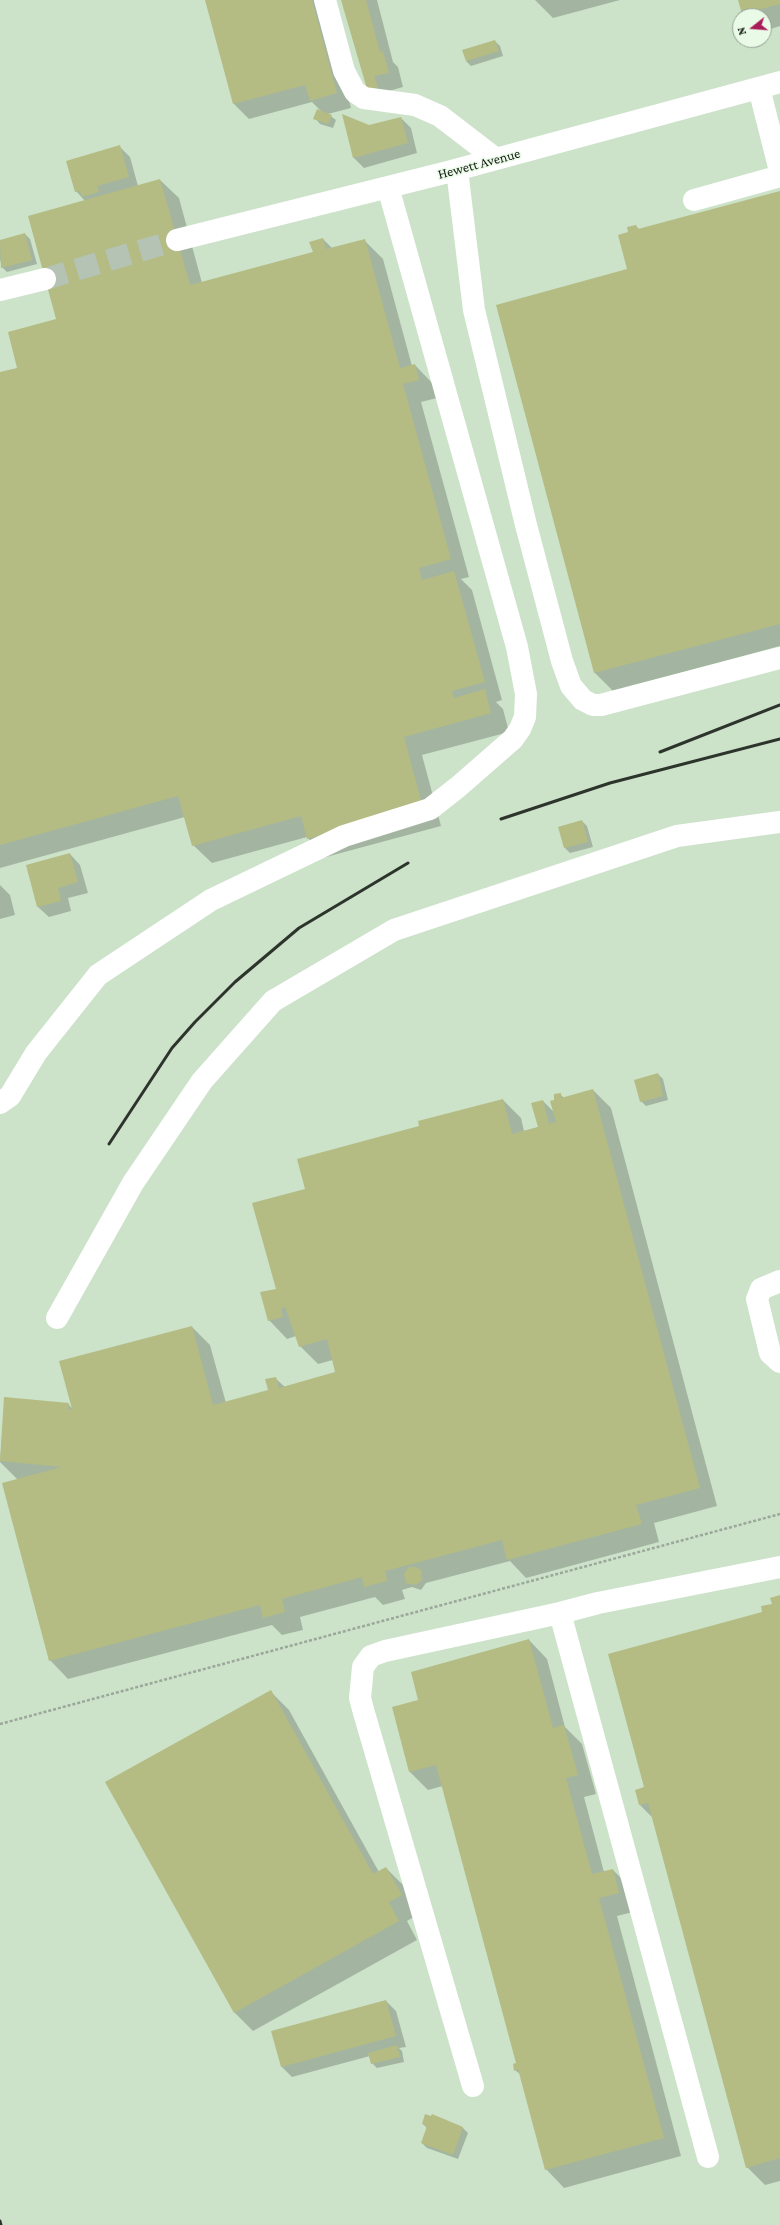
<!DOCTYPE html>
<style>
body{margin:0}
#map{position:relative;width:780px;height:2225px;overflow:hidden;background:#dcedda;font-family:"Crimson Pro",serif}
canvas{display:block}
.north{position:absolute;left:732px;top:8px;width:40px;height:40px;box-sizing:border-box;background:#e9fae7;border:1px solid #95a193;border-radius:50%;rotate:253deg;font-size:11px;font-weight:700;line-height:16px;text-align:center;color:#161c15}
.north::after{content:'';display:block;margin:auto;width:14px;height:18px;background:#aa1c58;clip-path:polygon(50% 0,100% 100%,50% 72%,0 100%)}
</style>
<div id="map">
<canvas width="780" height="2225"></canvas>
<div class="north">N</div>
</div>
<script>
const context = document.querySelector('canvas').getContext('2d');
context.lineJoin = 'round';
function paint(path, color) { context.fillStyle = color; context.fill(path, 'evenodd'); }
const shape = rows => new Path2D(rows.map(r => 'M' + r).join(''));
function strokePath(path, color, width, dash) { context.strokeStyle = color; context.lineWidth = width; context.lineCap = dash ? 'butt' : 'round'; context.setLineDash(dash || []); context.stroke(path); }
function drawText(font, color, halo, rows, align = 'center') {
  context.font = font + ' "Crimson Pro",serif'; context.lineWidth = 3; context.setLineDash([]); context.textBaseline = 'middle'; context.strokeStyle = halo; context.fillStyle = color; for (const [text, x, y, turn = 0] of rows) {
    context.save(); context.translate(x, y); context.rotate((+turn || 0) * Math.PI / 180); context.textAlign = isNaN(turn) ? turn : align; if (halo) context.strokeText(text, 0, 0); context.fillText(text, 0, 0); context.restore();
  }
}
const built = shape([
 [0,0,780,0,780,2225,0,2225],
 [740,16,764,16,764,40,740,40]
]);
const shadow = shape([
 [206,0,322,0,351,108,328,114,336,120,333,128,320,124,315,118,323,113,312,102,249,119,234,104],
 [342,0,377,0,393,62,398,67,403,87,389,91,368,89],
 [535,0,620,0,553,18],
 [739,0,780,0,780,26,764,31,764,16,746,16,743,13],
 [495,41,500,46,503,56,471,66,466,61],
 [401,118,411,128,417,153,364,168,353,157,369,126],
 [119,146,130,157,138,186,160,180,179,198,202,283,314,252,323,239,333,249,364,240,383,259,412,366,415,365,433,384,437,398,421,402,469,577,461,579,472,590,502,700,496,702,503,709,509,732,422,755,441,826,326,857,307,837,212,863,193,845,185,817,0,868,0,373,19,368,57,319,85,201,76,191],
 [780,192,780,646,613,691,595,673,628,270,629,233,636,226,640,230],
 [25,234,30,239,37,264,7,272,2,267,0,259,0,241],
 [582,821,587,826,593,847,570,853,565,848,559,827],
 [70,854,80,865,88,893,68,898,71,911,49,917,38,907,27,866],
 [0,885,10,895,15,915,0,919],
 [658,1074,663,1079,668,1100,646,1106,641,1101],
 [593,1090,611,1108,717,1506,654,1523,659,1542,526,1578,510,1561,426,1583,421,1590,412,1587,402,1590,405,1599,383,1605,375,1597,300,1617,303,1630,282,1635,272,1625,68,1679,50,1660,18,1480,0,1462,5,1398,68,1404,73,1409,192,1327,210,1345,226,1403,269,1391,275,1378,285,1387,337,1373,333,1360,318,1364,300,1346,296,1336,287,1339,269,1320,306,1189,420,1127,503,1100,521,1118,524,1131,539,1127,543,1101,554,1112,556,1100,560,1094,564,1098],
 [780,1596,780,2181,765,2185,747,2167,653,1818,640,1805,645,1788,763,1613],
 [529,1640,547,1659,565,1727,582,1744,596,1794,584,1797,604,1872,613,1870,631,1888,637,1911,617,1916,681,2156,564,2188,546,2169,521,2075,515,2070,518,2063,443,1786,428,1790,410,1772,420,1701],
 [271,1692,289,1710,379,1872,386,1868,404,1886,419,1914,407,1921,417,1940,253,2031,235,2013,107,1783],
 [386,2001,396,2011,406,2047,399,2048,402,2051,404,2062,377,2068,372,2063,370,2056,292,2077,282,2067,272,2032],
 [432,2116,463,2128,468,2133,458,2159,427,2148,422,2143,427,2128,423,2124]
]);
const building = shape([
 [205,0,312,0,337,93,310,101,305,85,233,104],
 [341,0,366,0,380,52,383,51,389,73,374,76,378,87,367,89],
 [738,0,780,0,780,4,742,14],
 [495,40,499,51,466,61,462,50],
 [317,109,332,115,328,124,313,119],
 [342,114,369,125,401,117,408,143,353,158],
 [120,145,129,177,97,186,99,192,82,197,80,191,75,192,66,161],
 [160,179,190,285,313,252,309,242,323,238,326,249,365,239,400,368,415,364,419,380,403,384,451,559,419,568,422,580,454,571,485,682,452,691,454,698,485,689,491,713,404,737,423,808,307,839,301,816,192,846,178,796,0,845,0,372,17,368,8,332,56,319,28,216],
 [780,191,780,624,594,673,496,305,627,269,618,235,628,232,627,227,636,225,638,229],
 [25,233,32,260,1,268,0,240],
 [582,820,588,842,564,848,558,827],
 [70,853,78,882,58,888,61,901,37,907,26,865],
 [658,1073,663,1096,640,1102,634,1080],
 [593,1089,700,1488,636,1505,642,1524,507,1560,502,1540,385,1571,387,1581,364,1587,362,1577,282,1599,285,1612,263,1618,260,1605,49,1661,2,1483,62,1467,0,1461,4,1397,69,1403,68,1410,72,1409,59,1361,192,1326,213,1405,268,1390,265,1379,276,1377,279,1388,335,1372,327,1339,299,1347,285,1307,281,1308,283,1317,268,1321,260,1292,276,1289,252,1203,305,1189,297,1159,419,1126,418,1121,503,1099,512,1134,538,1127,531,1103,543,1100,549,1124,556,1122,550,1101,554,1100,554,1094,561,1093,561,1098],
 [409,1567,416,1567,421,1570,422,1580,416,1585,406,1583,404,1574],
 [780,1595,780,2158,746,2168,648,1803,639,1805,635,1790,644,1787,608,1654,762,1612,761,1606,772,1604,770,1598],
 [529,1639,553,1728,564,1725,578,1775,566,1778,592,1874,613,1869,619,1893,599,1898,664,2138,545,2170,518,2069,514,2071,513,2064,516,2063,436,1765,409,1772,392,1707,418,1700,411,1672],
 [271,1690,373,1874,386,1867,402,1895,389,1902,399,1921,234,2013,105,1782],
 [386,2000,396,2036,281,2067,271,2031],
 [397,2045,400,2057,371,2064,368,2053],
 [425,2114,431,2116,432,2114,463,2127,453,2155,421,2143,427,2126,422,2124]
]);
const minorTunnel = shape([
 [45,279,177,240]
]);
const path = shape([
 [0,1724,780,1514]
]);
const minor = shape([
 [325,0,344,71,355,92,364,98,415,105,440,116,496,159],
 [759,88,780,171],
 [457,170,474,310,526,525,562,661,571,686,583,700,593,705,601,705,780,658],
 [694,200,780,176],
 [177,240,448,172,780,82],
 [0,290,45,279],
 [0,1103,10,1096,36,1053,98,975,211,900,344,836,430,809,458,787,513,739,520,729,525,717,526,694,517,647,388,187],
 [780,1281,761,1289,757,1299,770,1353,780,1362],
 [57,1318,133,1183,202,1081,273,1001,394,930,677,836,780,822],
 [560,1613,708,2157],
 [473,2086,364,1713,360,1698,363,1667,371,1656,385,1651,560,1613,598,1603,780,1567]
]);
const rail = shape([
 [660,752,780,705],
 [501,819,610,783,780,739],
 [109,1144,172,1048,195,1022,235,982,299,928,408,863],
 [0,2221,1,2225]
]);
const streetNames = [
 ["Hewett Avenue",479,164,-15]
];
paint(built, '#cce3ca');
paint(shadow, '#0003');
paint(building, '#b4bc83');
strokePath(minorTunnel, '#b4c3b3', 22, [22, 11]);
strokePath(path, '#9ba899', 2.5, [3, 2]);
strokePath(minor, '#fff', 22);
strokePath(rail, '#2d342c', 3);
drawText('14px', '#161c15', '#e9fae7', streetNames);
</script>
